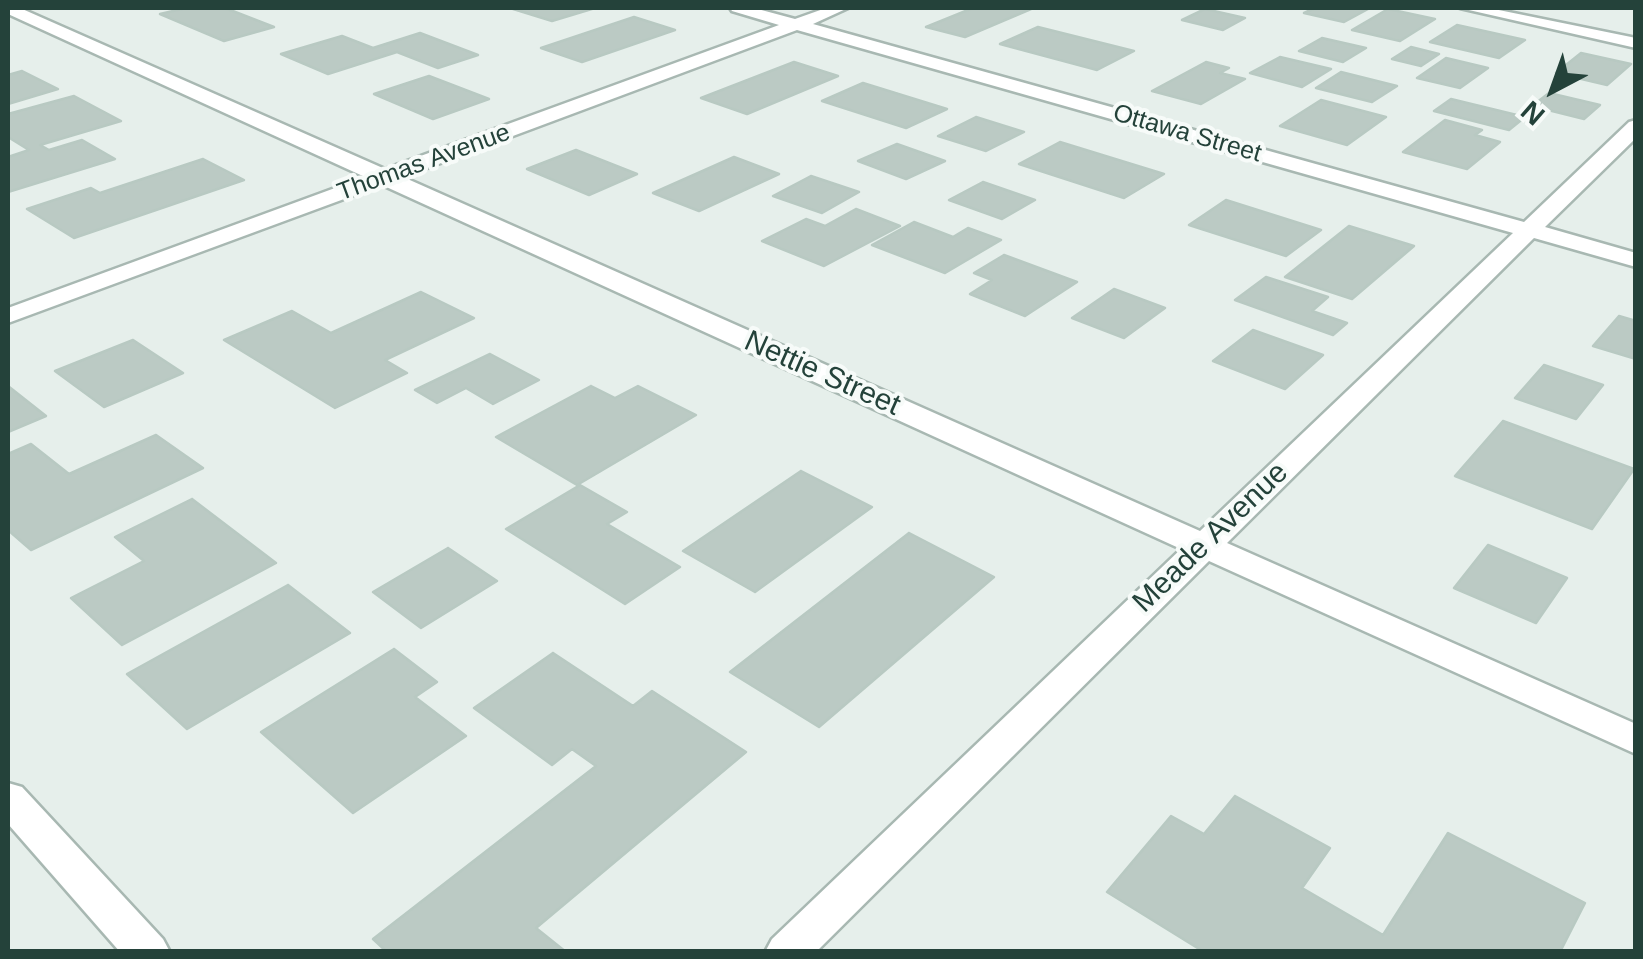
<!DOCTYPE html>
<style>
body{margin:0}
#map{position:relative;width:1643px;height:959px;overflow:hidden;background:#e6efeb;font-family:Arial,sans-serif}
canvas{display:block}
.frame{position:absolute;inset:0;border:10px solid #24423a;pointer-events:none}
.north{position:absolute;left:1503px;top:40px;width:100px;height:100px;-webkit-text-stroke:8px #f7fbf9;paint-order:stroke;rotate:221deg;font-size:28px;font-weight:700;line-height:40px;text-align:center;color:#24423a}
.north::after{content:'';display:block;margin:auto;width:35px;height:45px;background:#24423a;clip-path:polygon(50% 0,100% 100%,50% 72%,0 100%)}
</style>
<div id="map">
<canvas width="1643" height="959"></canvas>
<div class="frame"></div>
<div class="north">N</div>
</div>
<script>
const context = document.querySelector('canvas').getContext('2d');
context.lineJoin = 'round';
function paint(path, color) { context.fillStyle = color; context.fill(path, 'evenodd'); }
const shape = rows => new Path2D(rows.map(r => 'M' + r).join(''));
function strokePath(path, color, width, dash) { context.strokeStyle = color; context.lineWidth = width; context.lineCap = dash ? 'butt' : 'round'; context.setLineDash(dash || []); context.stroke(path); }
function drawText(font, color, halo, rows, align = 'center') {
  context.font = font + ' Arial,sans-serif'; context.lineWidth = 8; context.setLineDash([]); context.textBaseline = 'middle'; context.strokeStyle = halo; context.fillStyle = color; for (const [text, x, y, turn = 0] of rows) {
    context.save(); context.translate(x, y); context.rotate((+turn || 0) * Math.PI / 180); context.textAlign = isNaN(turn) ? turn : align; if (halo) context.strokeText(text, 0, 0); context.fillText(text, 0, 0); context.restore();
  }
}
const building = shape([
 [186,8,225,8,274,27,224,41,160,14,186,8],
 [510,8,595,8,552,21,510,8],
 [973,8,1025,8,1031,9,965,37,926,27,973,8],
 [1315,8,1362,8,1368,9,1344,22,1304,13,1315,8],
 [1205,9,1245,18,1223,30,1182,20,1205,9],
 [1388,9,1435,19,1400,41,1352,30,1388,9],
 [634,17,675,30,582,62,541,48,634,17],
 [1457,25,1525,40,1499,58,1430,42,1457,25],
 [1038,27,1134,51,1097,70,1000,44,1038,27],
 [420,33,478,55,438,68,397,52,328,74,281,54,342,36,373,48,420,33],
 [1322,38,1366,48,1343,62,1299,51,1322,38],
 [1411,47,1439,54,1421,66,1392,59,1411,47],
 [1581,53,1631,64,1607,85,1556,73,1581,53],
 [1280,57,1331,69,1302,87,1250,73,1280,57],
 [1446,58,1488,68,1460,88,1417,78,1446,58],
 [794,62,838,76,747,114,701,98,794,62],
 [1206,62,1229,68,1220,73,1245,79,1201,104,1152,91,1206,62],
 [22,71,58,89,8,104,8,75,22,71],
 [1341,72,1397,86,1372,102,1316,88,1341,72],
 [429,76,489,99,433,119,374,94,429,76],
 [863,83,947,109,906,128,822,101,863,83],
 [1549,93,1600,105,1584,119,1532,106,1549,93],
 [74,96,121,121,40,145,49,150,82,140,115,159,8,192,8,157,29,150,8,137,8,114,74,96],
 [1451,99,1525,117,1509,130,1434,111,1451,99],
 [1321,100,1386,117,1347,145,1280,126,1321,100],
 [976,117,1024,132,986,151,938,136,976,117],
 [1445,120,1482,130,1475,135,1500,142,1467,169,1403,152,1445,120],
 [1060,142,1164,174,1124,198,1019,164,1060,142],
 [897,144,945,161,906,179,858,161,897,144],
 [576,150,637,174,589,195,527,169,576,150],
 [734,157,779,174,699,211,653,193,734,157],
 [203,159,244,180,74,238,27,209,91,188,100,193,203,159],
 [811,176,859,192,822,213,773,196,811,176],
 [983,182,1035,200,1002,219,949,200,983,182],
 [1226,200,1321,230,1286,256,1189,225,1226,200],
 [856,209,900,226,824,266,762,241,806,219,825,226,856,209],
 [914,222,953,237,968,228,1001,240,945,273,872,245,914,222],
 [1349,226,1414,246,1352,299,1285,277,1349,226],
 [1004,255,1077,282,1025,316,970,294,992,280,974,273,1004,255],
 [1266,277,1328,297,1312,311,1347,323,1333,335,1235,300,1266,277],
 [1114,289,1165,308,1124,338,1072,318,1114,289],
 [421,292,474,318,385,360,407,373,335,408,224,340,292,311,331,333,421,292],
 [1619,316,1636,321,1636,359,1593,346,1619,316],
 [1253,330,1323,355,1285,389,1213,361,1253,330],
 [133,340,183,373,104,407,55,371,133,340],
 [490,354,539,380,493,404,466,388,437,403,415,390,490,354],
 [1544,365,1603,385,1576,419,1515,398,1544,365],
 [8,386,46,416,8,432,8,386],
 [591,386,615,398,638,386,696,415,577,485,496,437,591,386],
 [1503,421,1634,469,1592,529,1455,476,1503,421],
 [156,435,203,468,31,550,8,530,8,454,31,444,69,474,156,435],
 [801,471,872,507,755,592,683,551,801,471],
 [580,485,627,512,607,524,680,567,625,604,506,529,580,485],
 [192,499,276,563,122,645,71,598,144,561,115,537,192,499],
 [909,533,994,577,819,727,730,672,909,533],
 [1488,545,1567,578,1536,623,1454,588,1488,545],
 [448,548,497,581,421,628,373,592,448,548],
 [288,585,350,633,187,729,127,674,288,585],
 [394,649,437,682,415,697,466,736,353,813,261,732,394,649],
 [553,653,633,706,652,691,746,752,536,928,566,952,387,952,373,939,596,766,572,749,552,765,474,708,553,653],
 [1235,796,1330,848,1302,888,1383,935,1448,833,1585,903,1560,952,1204,952,1107,892,1171,816,1204,834,1235,796]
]);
const minor = shape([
 [8,8,20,8,385,169,779,25,732,11,730,8,754,8,795,19,826,8,848,8,813,24,1524,222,1629,122,1636,120,1636,138,1545,227,1636,253,1636,267,1534,238,1227,543,1636,724,1636,754,1209,561,816,952,765,952,772,939,1181,549,382,185,8,323,8,308,365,177,8,14,8,8],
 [797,30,1513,233,1200,531,403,177,797,30],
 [1460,8,1489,8,1636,38,1636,48,1460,8],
 [8,783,22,787,163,939,170,952,120,952,8,824,8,783]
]);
const farStreetnames = [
 ["Ottawa Street",1187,134,16],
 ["Thomas Avenue",424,163,-20]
];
const streetNames = [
 ["Nettie Street",822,374,24],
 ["Meade Avenue",1211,538,-44]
];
paint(building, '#bbcac4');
strokePath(building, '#b8c9c2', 2.5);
strokePath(minor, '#a8b8b2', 5);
paint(minor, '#fff');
drawText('25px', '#24423a', '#f7fbf9', farStreetnames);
drawText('30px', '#24423a', '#f7fbf9', streetNames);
</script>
